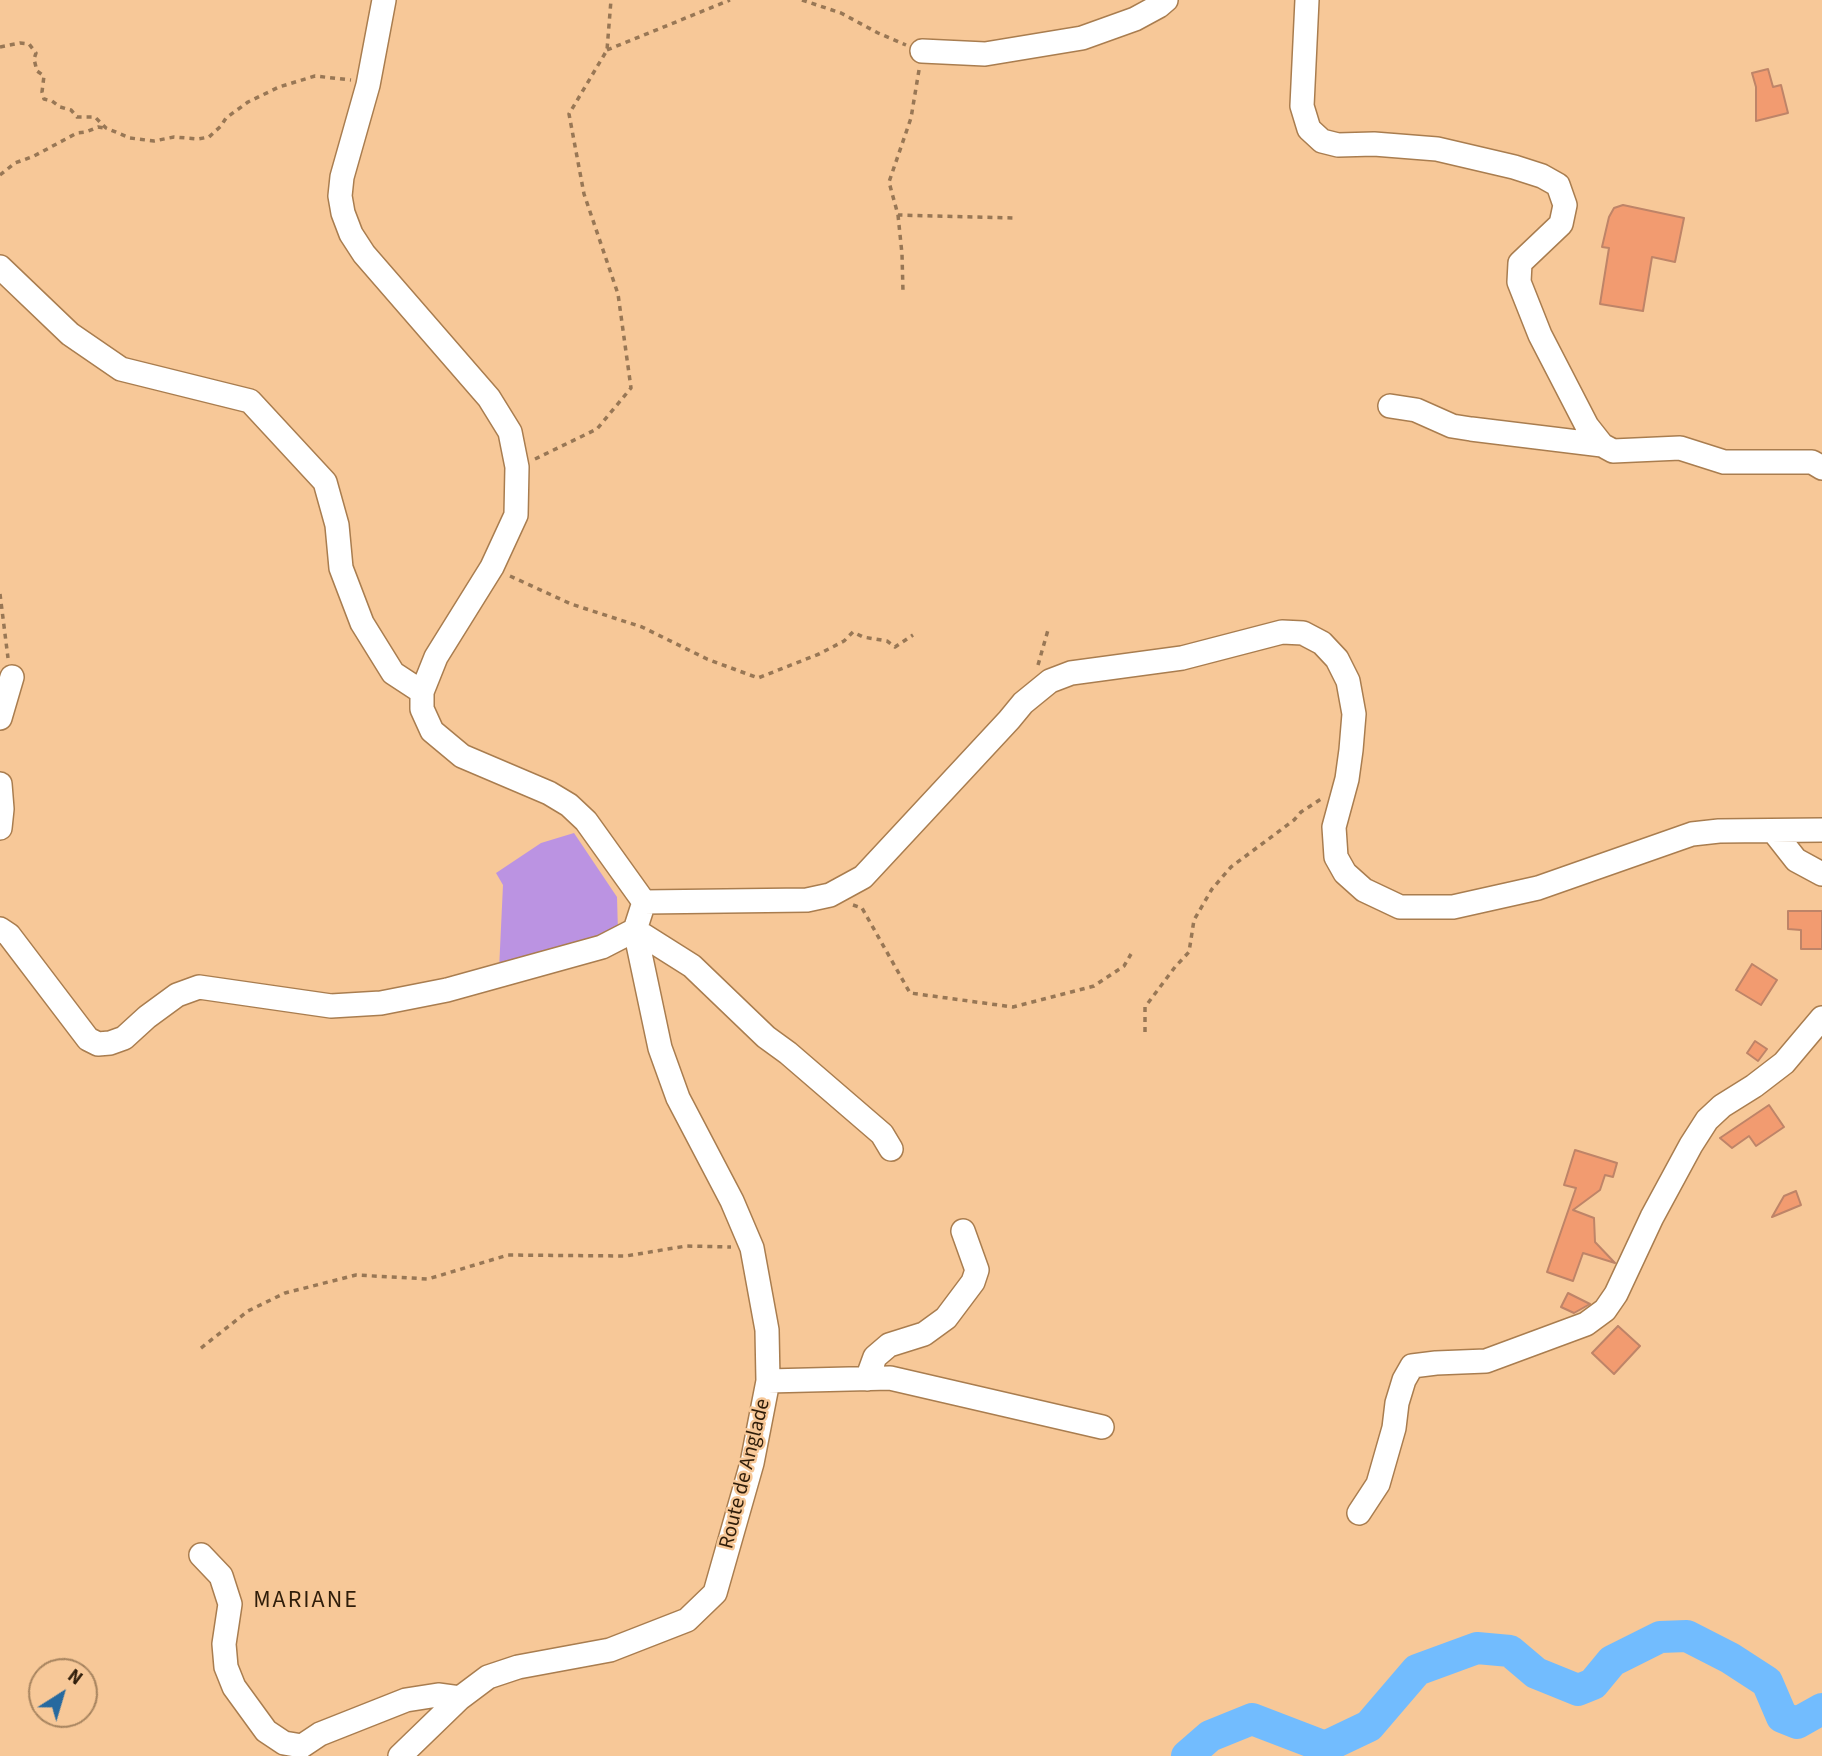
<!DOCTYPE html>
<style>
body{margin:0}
#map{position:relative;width:1822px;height:1756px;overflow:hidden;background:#f7c898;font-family:"Source Sans 3",sans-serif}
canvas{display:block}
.north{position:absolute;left:28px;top:1658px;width:70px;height:70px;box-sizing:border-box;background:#f7c898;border:2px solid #a7845f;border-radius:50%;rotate:37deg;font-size:19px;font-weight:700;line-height:28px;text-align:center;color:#2f1d0a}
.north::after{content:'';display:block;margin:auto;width:24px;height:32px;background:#26699f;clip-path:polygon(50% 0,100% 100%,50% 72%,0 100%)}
</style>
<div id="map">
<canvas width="1822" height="1756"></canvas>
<div class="north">N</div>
</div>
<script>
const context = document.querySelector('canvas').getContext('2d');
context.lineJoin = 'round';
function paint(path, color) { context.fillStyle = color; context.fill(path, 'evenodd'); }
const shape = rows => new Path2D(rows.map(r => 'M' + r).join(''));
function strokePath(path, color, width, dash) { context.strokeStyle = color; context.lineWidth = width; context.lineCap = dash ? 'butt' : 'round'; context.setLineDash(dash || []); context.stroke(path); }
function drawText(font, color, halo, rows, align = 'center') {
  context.font = font + ' "Source Sans 3",sans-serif'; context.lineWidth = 5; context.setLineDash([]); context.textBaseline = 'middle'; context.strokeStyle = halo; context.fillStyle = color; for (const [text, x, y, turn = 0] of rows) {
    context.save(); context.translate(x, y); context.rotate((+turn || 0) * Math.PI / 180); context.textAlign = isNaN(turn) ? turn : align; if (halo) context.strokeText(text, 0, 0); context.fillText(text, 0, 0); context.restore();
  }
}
const green = shape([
 [574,833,617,897,618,932,499,970,503,885,496,873,541,843]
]);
const river = shape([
 [1187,1756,1210,1736,1252,1719,1325,1747,1369,1726,1417,1670,1477,1648,1510,1651,1536,1673,1578,1690,1593,1684,1612,1661,1660,1637,1687,1636,1730,1658,1767,1682,1782,1717,1797,1723,1822,1709]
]);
const building = shape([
 [1768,69,1773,87,1781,85,1788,113,1756,121,1756,87,1752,73,1768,69],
 [1623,205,1684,218,1675,262,1652,257,1643,311,1600,304,1609,248,1602,247,1609,217,1614,208,1623,205],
 [1788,911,1822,911,1822,949,1801,949,1801,930,1788,929,1788,911],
 [1752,964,1777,980,1761,1005,1736,990,1752,964],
 [1755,1041,1767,1049,1758,1061,1747,1053,1755,1041],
 [1769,1105,1784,1127,1756,1146,1749,1136,1732,1148,1720,1138,1769,1105],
 [1575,1150,1617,1163,1613,1177,1605,1175,1600,1190,1573,1210,1594,1218,1595,1242,1615,1263,1583,1253,1573,1281,1547,1272,1576,1188,1564,1185,1575,1150],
 [1796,1191,1801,1205,1772,1217,1784,1196,1796,1191],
 [1568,1293,1590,1304,1574,1313,1561,1307,1568,1293],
 [1618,1326,1640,1346,1614,1374,1592,1353,1618,1326]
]);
const path = shape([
 [802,0,841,13,878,33,906,45],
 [0,47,20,43,29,44,36,53,34,59,37,71,44,76,42,92,44,99,52,101,60,107,71,110,77,117,95,117,106,128,130,138,154,141,174,137,198,139,209,137,221,126,226,118,248,102,279,87,315,76,351,80],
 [607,50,730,0],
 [919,70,911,118,889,182,898,215,1013,218],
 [0,175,15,163,34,156,77,133,86,132,98,127,104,128],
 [898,215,902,254,903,292],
 [535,459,597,429,631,388,618,294,584,194,569,114,607,50,611,0],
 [510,576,571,604,642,627,707,659,758,678,819,654,844,641,853,632,863,637,887,641,895,647,913,635],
 [0,594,8,658],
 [1038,665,1048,630],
 [853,905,862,908,910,993,1013,1007,1094,986,1124,966,1131,954],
 [1145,1032,1145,1007,1175,967,1189,952,1194,920,1212,889,1231,867,1294,820,1301,812,1321,799],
 [201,1348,248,1311,285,1293,356,1275,428,1279,508,1255,626,1256,686,1246,731,1247]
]);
const minor = shape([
 [384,0,368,85,342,177,340,196,343,213,351,234,364,254,489,398,510,432,517,467,516,515,492,567,436,657,422,692,422,709,432,731,462,756,549,793,569,805,586,821,644,902],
 [1307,0,1302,106,1309,129,1322,141,1338,145,1374,144,1437,149,1514,167,1542,176,1558,185,1565,205,1561,224,1520,263,1519,282,1540,335,1587,426,1602,445,1613,451,1680,448,1724,462,1812,462,1822,468],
 [922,51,985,54,1082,38,1135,19,1159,6,1166,0],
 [0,267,70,334,121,369,250,401,325,482,337,525,341,568,362,623,393,673,422,692],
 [1390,406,1416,410,1452,426,1471,429,1602,445],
 [0,718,12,677],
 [0,784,2,809,0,828],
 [1774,832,1796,860,1822,874],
 [0,929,9,935,88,1039,98,1044,110,1043,124,1038,147,1017,177,995,199,987,331,1006,381,1003,447,990,602,947,635,930,644,902,807,900,830,895,863,877,1009,720,1023,703,1050,681,1071,673,1182,658,1282,632,1303,633,1322,643,1337,659,1348,681,1354,714,1351,750,1347,779,1334,827,1336,857,1345,873,1364,890,1400,907,1453,907,1538,888,1692,834,1719,831,1822,830],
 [635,930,692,966,766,1037,788,1053,882,1134,891,1149],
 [867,1379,875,1357,889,1345,924,1334,946,1318,973,1282,977,1270,963,1231],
 [768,1381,890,1378,1102,1427],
 [1359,1513,1378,1484,1394,1428,1397,1403,1404,1380,1412,1366,1436,1363,1486,1361,1586,1324,1605,1310,1616,1294,1652,1217,1691,1145,1707,1120,1722,1106,1754,1086,1784,1063,1822,1018],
 [201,1555,221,1576,230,1604,224,1644,226,1667,234,1687,266,1731,284,1743,302,1746,320,1734,406,1700,438,1695,460,1698],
 [400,1756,460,1698,488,1677,518,1667,610,1650,687,1620,715,1593,752,1463,768,1381,767,1330,752,1248,732,1201,678,1098,660,1048,635,930]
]);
const streetNames = [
 ["Route de Anglade",746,1474,-76]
];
const quarterNames = [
 ["MARIANE",306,1602]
];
paint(green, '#bb93e2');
strokePath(river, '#72bcfe', 32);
paint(building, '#f29b70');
strokePath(building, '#be8468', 2);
strokePath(minor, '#a97d4f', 26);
strokePath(path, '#987755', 3.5, [5, 5]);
strokePath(minor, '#fff', 23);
drawText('21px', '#2f1d0a', '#f7c898', streetNames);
context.letterSpacing = '2px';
drawText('24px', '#2f1d0a', '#f7c898', quarterNames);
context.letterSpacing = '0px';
</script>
